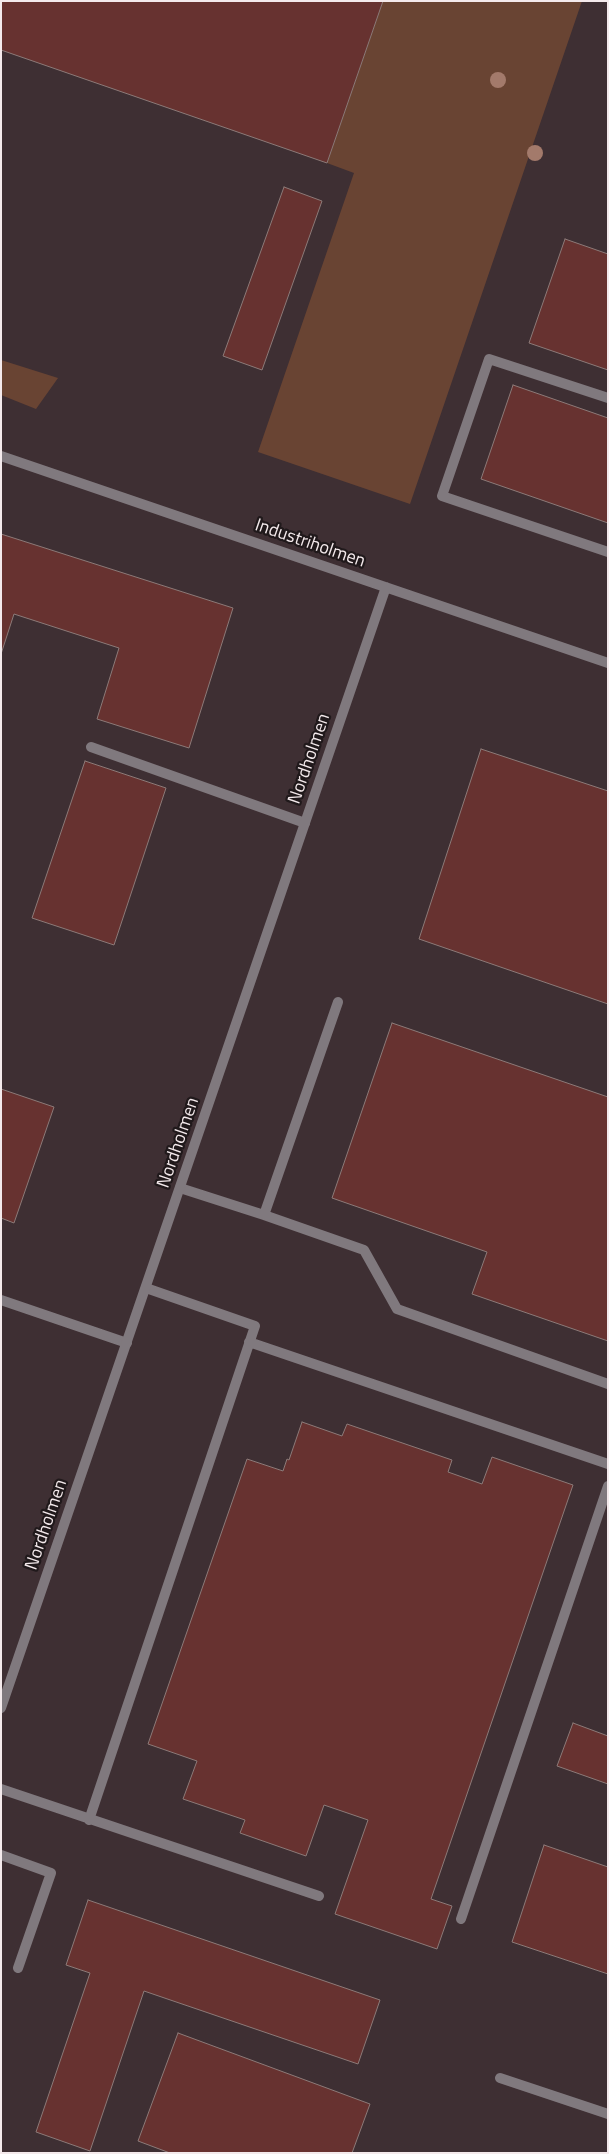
<!DOCTYPE html>
<style>
body{margin:0}
#map{position:relative;width:609px;height:2154px;overflow:hidden;background:#3e2f33;font-family:"Titillium Web",sans-serif}
canvas{display:block}
.frame{position:absolute;inset:0;border:2px solid #f4eaec;pointer-events:none}
</style>
<div id="map">
<canvas width="609" height="2154"></canvas>
<div class="frame"></div>
</div>
<script>
const context = document.querySelector('canvas').getContext('2d');
context.lineJoin = 'round';
function paint(path, color) { context.fillStyle = color; context.fill(path, 'evenodd'); }
const shape = rows => new Path2D(rows.map(r => 'M' + r).join(''));
function strokePath(path, color, width, dash) { context.strokeStyle = color; context.lineWidth = width; context.lineCap = dash ? 'butt' : 'round'; context.setLineDash(dash || []); context.stroke(path); }
function drawText(font, color, halo, rows, align = 'center') {
  context.font = font + ' "Titillium Web",sans-serif'; context.lineWidth = 4.5; context.setLineDash([]); context.textBaseline = 'middle'; context.strokeStyle = halo; context.fillStyle = color; for (const [text, x, y, turn = 0] of rows) {
    context.save(); context.translate(x, y); context.rotate((+turn || 0) * Math.PI / 180); context.textAlign = isNaN(turn) ? turn : align; if (halo) context.strokeText(text, 0, 0); context.fillText(text, 0, 0); context.restore();
  }
}
const green = shape([
 [383,1,582,1,410,504,258,452,354,173,327,163],
 [1,360,58,378,36,409,1,395]
]);
const building = shape([
 [1,1,383,1,327,163,1,50,1,1],
 [284,187,322,201,262,370,223,356,284,187],
 [565,239,608,254,608,370,529,343,565,239],
 [513,385,608,418,608,523,481,479,513,385],
 [1,534,233,608,189,748,97,719,119,648,14,614,1,654,1,534],
 [481,749,608,791,608,1004,419,939,481,749],
 [85,761,166,788,114,945,32,918,85,761],
 [392,1023,608,1097,608,1341,472,1294,487,1252,332,1198,392,1023],
 [1,1089,54,1107,14,1223,1,1218,1,1089],
 [302,1422,342,1436,347,1424,452,1460,448,1472,482,1484,492,1457,573,1485,431,1899,452,1906,437,1949,335,1914,368,1820,324,1805,306,1856,240,1833,245,1820,183,1799,197,1761,148,1744,247,1459,283,1471,287,1459,289,1460,302,1422],
 [573,1723,608,1736,608,1784,557,1766,573,1723],
 [544,1845,608,1867,608,1974,512,1942,544,1845],
 [88,1900,380,2000,358,2064,144,1991,90,2151,36,2132,90,1973,66,1965,88,1900],
 [178,2033,370,2104,352,2153,170,2153,138,2141,178,2033]
]);
const lane = shape([
 [608,398,489,359,442,496,608,552],
 [91,747,305,823],
 [338,1002,264,1215,364,1250,397,1309,608,1384],
 [180,1188,264,1215],
 [1,1300,127,1343],
 [249,1342,608,1464],
 [1,1789,319,1896],
 [89,1820,255,1326,146,1288],
 [1,1855,51,1873,18,1968],
 [461,1919,608,1486],
 [500,2078,608,2114]
]);
const street = shape([
 [1,456,608,663],
 [1,1708,386,587]
]);
const trees = [
 [498,80],
 [535,153]
];
const streetNames = [
 ["Industriholmen",310,544,19],
 ["Nordholmen",310,759,-71],
 ["Nordholmen",179,1143,-71],
 ["Nordholmen",47,1525,-71]
];
paint(green, '#694433');
paint(building, '#673230');
strokePath(building, '#8c7a78', 1);
strokePath(lane, '#80797e', 10);
strokePath(street, '#80797e', 10);
context.fillStyle = '#a37a6b';
for (const [x, y] of trees) { context.beginPath(); context.arc(x, y, 8, 0, 2 * Math.PI); context.fill(); }
drawText('18px', '#f4eaec', '#20191b', streetNames);
</script>
